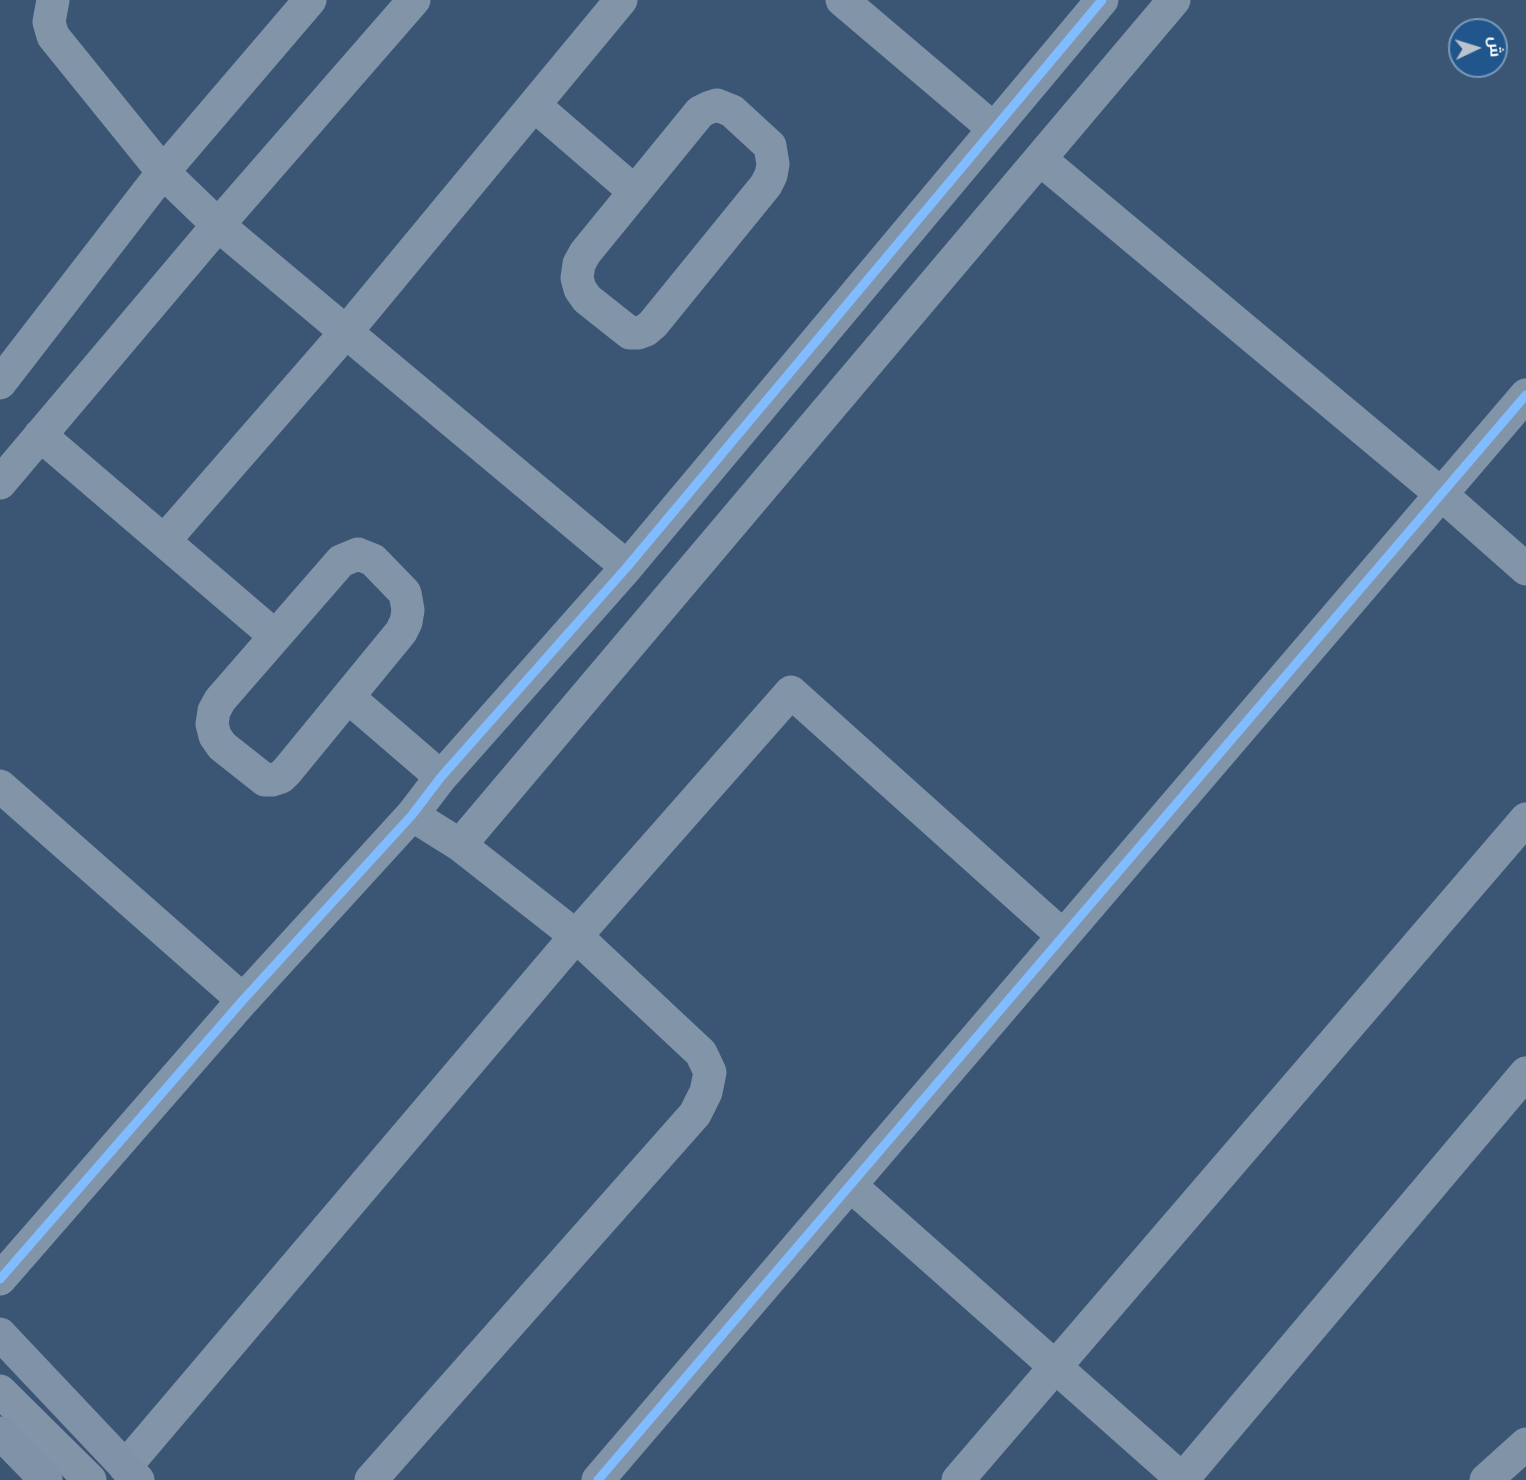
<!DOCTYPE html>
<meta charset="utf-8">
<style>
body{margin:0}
#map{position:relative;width:1526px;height:1480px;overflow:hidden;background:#3a5674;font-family:Overpass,Cairo,sans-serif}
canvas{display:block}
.north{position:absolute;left:1448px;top:18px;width:60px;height:60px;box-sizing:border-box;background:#21568c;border:2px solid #7a9aba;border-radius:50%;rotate:86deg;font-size:16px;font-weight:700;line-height:24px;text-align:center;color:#fff}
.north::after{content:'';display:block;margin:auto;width:21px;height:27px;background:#bac4ce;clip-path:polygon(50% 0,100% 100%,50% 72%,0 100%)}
</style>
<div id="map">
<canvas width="1526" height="1480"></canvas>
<div class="north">ش</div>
</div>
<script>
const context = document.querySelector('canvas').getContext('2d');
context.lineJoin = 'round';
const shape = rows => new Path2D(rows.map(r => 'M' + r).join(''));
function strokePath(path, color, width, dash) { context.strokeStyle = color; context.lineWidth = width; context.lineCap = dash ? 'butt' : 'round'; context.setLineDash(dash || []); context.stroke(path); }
const minor = shape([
 [53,0,49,22,53,36,163,172,218,225,627,567],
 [842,0,994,129],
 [534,105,635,192],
 [717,105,732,111,770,146,773,164,771,175,766,185,653,324,646,330,638,333,630,333,587,299,580,289,577,278,579,264,585,253,700,112,708,108,717,105],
 [1040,159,1441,494,1526,569],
 [0,383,163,172,310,0],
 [40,435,275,636],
 [0,483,218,225,414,0],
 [164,541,346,332,621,0],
 [358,554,373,560,405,593,408,610,406,622,401,632,287,771,281,777,272,780,265,780,222,746,215,736,212,724,214,711,220,700,341,561,358,554],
 [348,697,441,777],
 [0,786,243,1000],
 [460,845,1174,0],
 [850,1185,1182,1479],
 [0,1279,243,1000,412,815,441,777,627,567,1102,0],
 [0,1391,90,1480],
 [125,1467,576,936,791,692,1063,936],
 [371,1480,695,1114,706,1092,710,1072,701,1053,576,936,460,845,412,815],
 [598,1480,1526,395],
 [958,1480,1526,819],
 [1182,1480,1526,1073]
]);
const major = shape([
 [0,1334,138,1480],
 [0,1433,46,1480]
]);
const highway = shape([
 [1486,1480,1526,1444]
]);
const cycleway = shape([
 [0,1279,243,1000,412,815,441,777,627,567,1102,0],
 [598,1480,1526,395]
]);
strokePath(minor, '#8194a8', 33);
strokePath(major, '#8092a7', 33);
strokePath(highway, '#8193a7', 33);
strokePath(cycleway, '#80bcff', 9);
</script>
